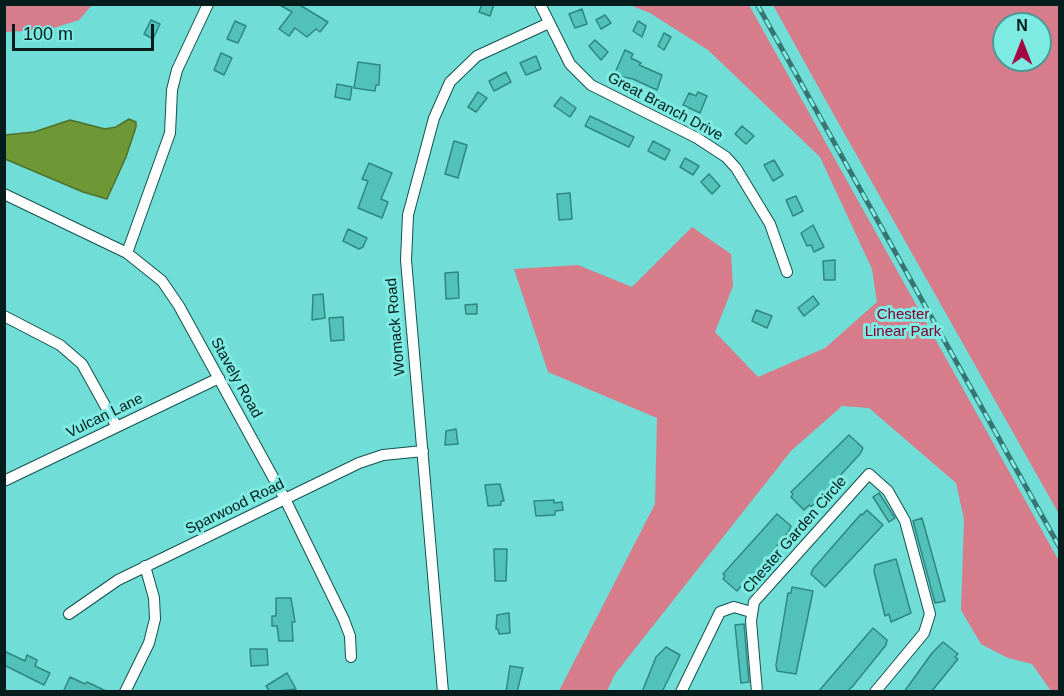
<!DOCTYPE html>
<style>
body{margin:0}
#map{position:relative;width:1064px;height:696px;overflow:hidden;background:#70ddd6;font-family:Arial,sans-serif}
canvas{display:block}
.frame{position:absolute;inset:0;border:6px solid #041c1b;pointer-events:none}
.north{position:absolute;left:992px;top:12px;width:60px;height:60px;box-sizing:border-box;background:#7eebe3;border:2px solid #4d9893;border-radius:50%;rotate:0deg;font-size:16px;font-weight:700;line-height:24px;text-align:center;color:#041c1b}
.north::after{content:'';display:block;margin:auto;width:21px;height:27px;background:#a30842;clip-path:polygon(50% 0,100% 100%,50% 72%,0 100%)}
.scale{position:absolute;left:12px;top:24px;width:142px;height:27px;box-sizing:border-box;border:3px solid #041c1b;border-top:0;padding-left:8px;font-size:18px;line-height:21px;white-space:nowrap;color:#041c1b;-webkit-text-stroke:4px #7eebe3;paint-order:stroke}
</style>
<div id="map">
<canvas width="1064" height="696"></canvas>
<div class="frame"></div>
<div class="north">N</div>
<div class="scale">100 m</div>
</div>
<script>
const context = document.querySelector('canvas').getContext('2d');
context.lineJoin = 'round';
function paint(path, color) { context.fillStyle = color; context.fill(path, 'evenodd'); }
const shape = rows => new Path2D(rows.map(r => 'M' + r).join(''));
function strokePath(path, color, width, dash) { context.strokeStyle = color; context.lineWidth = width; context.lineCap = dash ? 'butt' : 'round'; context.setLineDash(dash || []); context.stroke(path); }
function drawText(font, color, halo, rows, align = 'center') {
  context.font = font + ' Arial,sans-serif'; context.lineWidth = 6; context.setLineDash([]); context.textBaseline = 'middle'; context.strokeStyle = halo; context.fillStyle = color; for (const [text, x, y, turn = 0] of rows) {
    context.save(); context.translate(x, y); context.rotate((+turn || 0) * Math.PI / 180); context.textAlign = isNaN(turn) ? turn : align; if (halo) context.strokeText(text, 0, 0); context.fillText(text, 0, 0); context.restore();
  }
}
const green = shape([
 [4,5,5,4,92,5,79,20,47,30,5,32],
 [630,5,749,5,1059,561,1059,691,1051,691,1032,664,1008,658,981,644,961,610,964,519,956,483,869,408,842,406,791,451,615,674,607,691,559,691,655,504,657,418,548,372,514,269,578,265,632,287,692,227,731,254,733,286,715,332,758,377,825,348,877,302,872,269,820,157,708,50,650,13],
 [773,5,1059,5,1059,514,825,99],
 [1004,24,1040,24,1040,60,1004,60]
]);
const water = shape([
 [129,119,136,122,136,127,126,157,107,199,83,192,5,159,5,135,34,132,70,120,105,129,116,127,129,119]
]);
const building = shape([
 [278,4,298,4,328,22,320,32,316,29,307,37,295,28,289,36,279,29,292,12,278,4],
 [482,4,494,4,490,16,479,12,482,4],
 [582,9,587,24,575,28,569,14,582,9],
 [605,15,611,23,601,29,596,20,605,15],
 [151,20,160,24,153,39,144,34,151,20],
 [235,21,246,26,238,43,227,39,235,21],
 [638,21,646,26,642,37,633,31,638,21],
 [664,33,671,37,664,50,658,46,664,33],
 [595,40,608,52,601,60,589,46,595,40],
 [625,50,633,54,631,58,641,63,639,65,662,75,657,90,633,79,614,75,625,50],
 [221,53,232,58,224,75,214,70,221,53],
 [536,56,541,69,526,75,520,63,536,56],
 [358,62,380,65,379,85,376,85,375,91,354,88,358,62],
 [506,72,511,82,494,91,489,81,506,72],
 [337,84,352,87,350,100,335,97,337,84],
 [478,92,487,98,476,112,468,107,478,92],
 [698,92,707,96,700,113,683,105,689,93,696,96,698,92],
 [561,97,576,108,570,117,554,106,561,97],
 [590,116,634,137,629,147,585,126,590,116],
 [742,126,754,136,746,144,735,134,742,126],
 [454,141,467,145,458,178,445,174,454,141],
 [653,141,670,150,665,160,648,151,653,141],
 [685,158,699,166,693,175,680,167,685,158],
 [774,160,783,175,773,181,764,165,774,160],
 [369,163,392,173,381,199,388,202,382,218,358,208,368,181,362,179,369,163],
 [709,174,720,186,712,194,701,182,709,174],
 [570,193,572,219,559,220,557,194,570,193],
 [796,196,803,211,793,216,786,200,796,196],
 [813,225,824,247,814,252,811,245,807,246,801,233,813,225],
 [348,229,367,238,363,247,359,249,343,241,348,229],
 [835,260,835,280,824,280,823,261,835,260],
 [458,272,459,298,446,299,445,273,458,272],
 [323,294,325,318,312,320,313,295,323,294],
 [813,296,819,304,804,316,798,308,813,296],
 [477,304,477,314,466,314,465,305,477,304],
 [756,310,772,316,767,328,752,321,756,310],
 [343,317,344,340,331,341,329,318,343,317],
 [456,429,458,444,445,445,446,431,456,429],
 [849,435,863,448,860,454,811,507,809,505,804,510,791,497,793,494,791,492,849,435],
 [500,484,504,501,501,501,501,505,488,506,485,485,500,484],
 [879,493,895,518,889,522,873,497,879,493],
 [554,500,554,503,562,502,563,510,555,511,555,515,536,516,534,501,554,500],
 [867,510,883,525,825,587,811,574,813,569,861,514,862,515,867,510],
 [777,514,791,526,789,531,743,588,741,586,737,591,723,579,725,576,723,574,777,514],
 [922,518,945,601,935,603,913,521,922,518],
 [494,549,507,549,506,581,495,581,494,549],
 [896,559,911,613,891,622,889,614,885,616,874,571,875,565,896,559],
 [792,587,813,591,796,674,777,671,776,665,788,593,791,593,792,587],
 [276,598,291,598,295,622,292,622,293,641,279,641,277,626,272,626,272,616,276,616,276,598],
 [509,613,510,633,499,634,498,629,496,629,497,615,509,613],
 [744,624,749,682,741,683,735,625,744,624],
 [873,628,887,640,886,645,852,687,846,692,818,692,873,628],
 [943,642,958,654,955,657,958,659,931,692,904,692,932,653,943,642],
 [666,647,680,655,662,692,642,692,656,657,666,647],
 [250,649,267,649,268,665,251,666,250,649],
 [4,651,25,661,27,655,37,660,35,666,50,673,44,685,4,665,4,651],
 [510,666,523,668,517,692,506,692,510,666],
 [287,673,296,689,270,692,266,686,287,673],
 [70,677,85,684,87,682,108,692,63,692,70,677]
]);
const street = shape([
 [540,4,570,64,591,85,697,138,726,157,736,168,770,224,787,272],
 [4,194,127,253,162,281,179,306,285,499,344,620,350,636,351,657],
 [127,253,170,133,172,90,177,70,208,4],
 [4,316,60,345,82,364,117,427],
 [4,481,219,378],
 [69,614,118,580,359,463,383,455,423,451],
 [125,692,149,643,155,619,154,598,145,566],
 [443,692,406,260,408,215,434,118,450,82,477,56,549,23],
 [681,692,720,612,734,607,751,612],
 [757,692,751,621,754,602,869,474,888,491,905,521,930,614,924,633,875,692]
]);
const rail = shape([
 [757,4,1060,548]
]);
const streetNames = [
 ["Great Branch Drive",665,107,28],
 ["Womack Road",396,327,-95],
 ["Stavely Road",236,378,61],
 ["Vulcan Lane",105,416,-26],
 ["Sparwood Road",235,507,-26],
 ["Chester Garden Circle",795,535,-49]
];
const parkNames = [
 ["Chester",903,315],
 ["Linear Park",903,332]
];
paint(green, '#d67c8b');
paint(water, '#6e9736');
strokePath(water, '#4e722e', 1.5);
paint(building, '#52c1ba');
strokePath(building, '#308680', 1.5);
strokePath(street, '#13514d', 12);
strokePath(street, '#fff', 10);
strokePath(rail, '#367571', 5);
strokePath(rail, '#7eebe3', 3, [9]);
drawText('15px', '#041c1b', '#7eebe3', streetNames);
drawText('15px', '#840033', '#7eebe3', parkNames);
</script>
